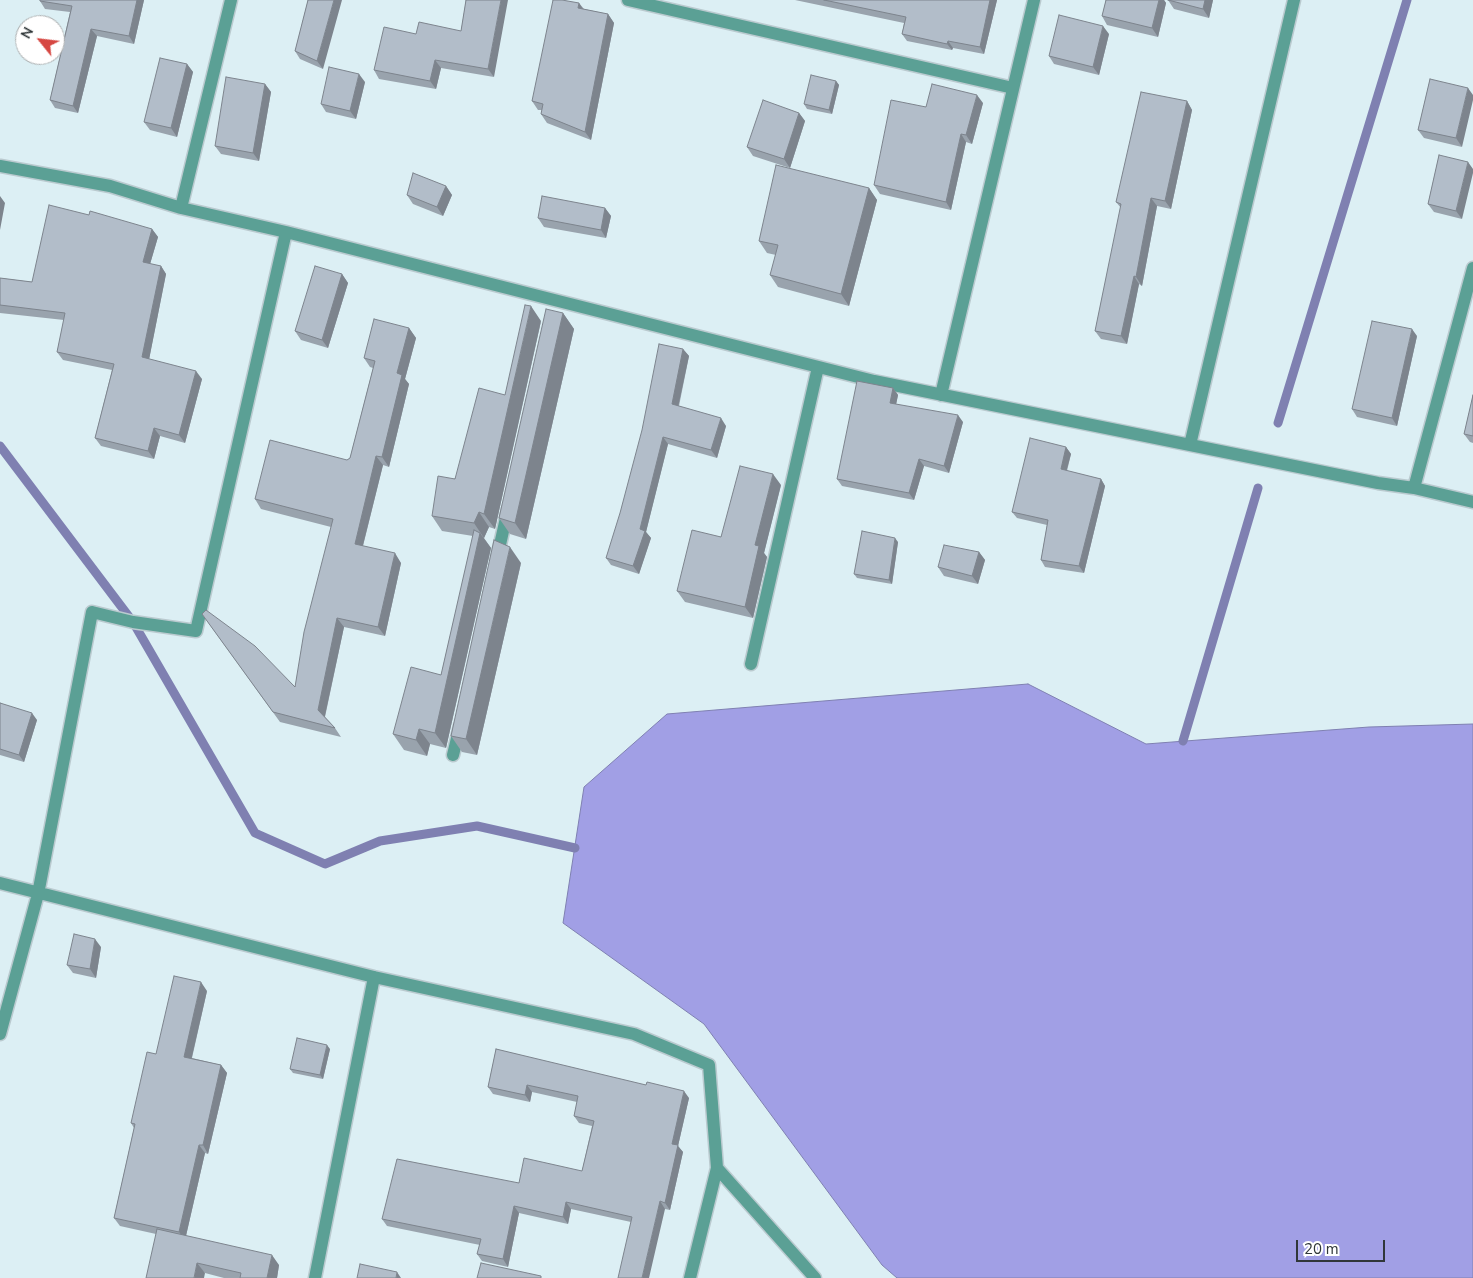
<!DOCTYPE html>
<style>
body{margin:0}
#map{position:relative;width:1473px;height:1278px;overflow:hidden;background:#dceff4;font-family:"Nunito Sans",sans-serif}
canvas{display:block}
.north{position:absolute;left:15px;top:15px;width:50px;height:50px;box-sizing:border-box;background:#fff;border:1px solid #acafb0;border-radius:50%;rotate:299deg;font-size:14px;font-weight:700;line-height:20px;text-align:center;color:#303739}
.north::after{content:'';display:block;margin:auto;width:18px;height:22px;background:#d64742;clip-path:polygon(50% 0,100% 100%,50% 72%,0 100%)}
.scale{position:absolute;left:1296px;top:1240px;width:89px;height:22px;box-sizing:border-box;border:2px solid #303739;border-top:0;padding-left:6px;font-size:15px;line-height:18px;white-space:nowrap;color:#303739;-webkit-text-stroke:4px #fff;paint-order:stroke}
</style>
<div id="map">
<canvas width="1473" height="1278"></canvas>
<div class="north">N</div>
<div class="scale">20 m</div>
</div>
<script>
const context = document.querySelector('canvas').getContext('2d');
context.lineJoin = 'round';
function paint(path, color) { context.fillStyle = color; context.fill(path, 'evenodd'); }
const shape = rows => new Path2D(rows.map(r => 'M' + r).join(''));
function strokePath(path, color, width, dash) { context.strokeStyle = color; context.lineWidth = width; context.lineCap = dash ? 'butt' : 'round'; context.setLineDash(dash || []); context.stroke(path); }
const water = shape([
 [1028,684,1146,744,1369,727,1473,724,1473,1278,897,1278,882,1265,704,1024,563,923,584,787,667,714,1028,684]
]);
const stream = shape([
 [1278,423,1407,0],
 [0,446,133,622,255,833,325,864,380,841,477,826,575,848],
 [1183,741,1258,488]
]);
const minor = shape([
 [628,0,1013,88],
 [0,166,110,186,181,208,286,232,874,381,1378,483,1414,488,1473,502],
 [181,208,231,0],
 [941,395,1034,0],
 [1190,445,1294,0],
 [1414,488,1473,268],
 [497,558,508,509],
 [751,664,818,367],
 [453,755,460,726],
 [0,883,374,977,634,1034,709,1065,717,1168,815,1278],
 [0,1034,38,894,92,612,133,622,196,631,286,232],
 [315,1278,374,977],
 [690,1278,717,1168]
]);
const wall = shape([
 [144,0,134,44,97,36,78,113,55,108,50,100,70,12,45,9,40,1],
 [308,0,323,69,300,59,295,51],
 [466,0,494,77,441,68,436,89,379,79,374,70,416,34,461,31],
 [795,0,997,0,984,54,953,48,952,50,907,41,902,34,904,23],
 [1106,0,1164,0,1166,3,1158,37,1107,25,1102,16],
 [1168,0,1213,0,1209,18,1174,9],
 [579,3,584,9,608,14,614,23,591,140,547,123,541,114,542,110,538,110,532,101],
 [1109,34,1099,75,1054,64,1049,56],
 [187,64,193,72,177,137,150,130,144,122],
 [1430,79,1462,147,1424,138,1418,130],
 [836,81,839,85,832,114,807,109,804,104],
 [365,82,356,119,326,112,321,104],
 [265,84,271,92,259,161,221,154,215,146],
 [1187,101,1192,110,1171,209,1157,206,1142,286,1139,284,1127,344,1101,339,1095,331,1121,208,1116,202],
 [983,103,972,144,966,142,951,210,880,194,874,185,926,107],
 [799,113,805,121,790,168,753,156,747,147],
 [1439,155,1462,219,1434,212,1428,204],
 [446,186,452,195,443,216,413,204,407,195],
 [869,188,877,200,849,306,778,287,770,275,776,255,767,253,759,241],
 [605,208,611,216,606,238,544,227,538,218],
 [152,229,158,237,150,264,161,266,166,274,149,359,202,379,185,443,160,436,154,459,101,446,95,438,112,370,63,360,57,352,64,320,0,313,0,278,32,282],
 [342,274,348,283,328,348,301,340,295,331],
 [563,313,574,329,526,539,510,534,499,518],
 [541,321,495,529,489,527,484,538,491,548,446,748,430,744,427,756,404,750,393,734,441,675,473,536,442,531,432,516,505,395],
 [409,328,416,338,405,379,409,384,389,467,383,465,363,546,401,563,385,636,344,627,325,717,335,728,341,737,280,722,202,614,295,687,331,527,261,509,255,499,347,460,350,458,373,368,370,367,364,358],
 [1417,336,1397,426,1357,417,1352,409],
 [683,349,689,356,679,406,726,426,717,458,668,444,646,532,651,538,639,574,611,565,606,558],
 [893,388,898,395,896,404,963,422,949,473,924,466,914,500,842,486,837,479],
 [1473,395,1473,443,1470,442,1464,434],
 [1066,447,1071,454,1067,471,1101,479,1105,486,1084,573,1045,567,1041,560,1047,525,1017,518,1012,512],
 [781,485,764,553,767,557,753,618,685,602,677,591,721,537],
 [898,542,892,584,857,578,854,574],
 [979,552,985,560,978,584,944,576,938,567],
 [521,563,477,755,462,752,451,736],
 [0,703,37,720,24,762,0,755],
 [101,947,96,978,73,973,67,965],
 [207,991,192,1058,221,1065,227,1073,208,1154,205,1153,186,1236,279,1265,277,1278,224,1278,205,1273,156,1234,120,1226,114,1218,134,1128,131,1123,156,1054],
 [330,1049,323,1079,293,1073,290,1069],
 [496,1049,689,1098,678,1146,683,1152,670,1210,665,1209,631,1222,571,1209,568,1224,519,1213,508,1267,482,1261,477,1254,480,1245,387,1226,382,1219,519,1183,582,1171,592,1126,579,1123,574,1116,577,1102,532,1092,530,1102,493,1094,488,1087]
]);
const shadedWall = shape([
 [137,0,144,0,134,44,129,36],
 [334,0,342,0,323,69,317,61],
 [501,0,508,0,494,77,488,69],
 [990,0,997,0,984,54,980,47],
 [1159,0,1164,0,1166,3,1158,37,1152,28],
 [1205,0,1213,0,1209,18,1203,9],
 [579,3,585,12,578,8],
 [608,14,614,23,591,140,585,132],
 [1103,26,1109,34,1099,75,1093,67],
 [91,29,97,36,78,113,73,106],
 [948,41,953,48,952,50,947,44],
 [435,60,441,68,436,89,430,81],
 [187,64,193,72,177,137,171,128],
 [359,74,365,82,356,119,350,111],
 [836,81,839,85,832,114,829,110],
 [265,84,271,92,259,161,253,153],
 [1468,88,1473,95,1473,100,1462,147,1456,138],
 [977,95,983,103,972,144,966,135],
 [1187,101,1192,110,1171,209,1165,201],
 [799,113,805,121,790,168,784,159],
 [961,134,966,142,951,210,946,202],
 [1468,162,1473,169,1473,173,1462,219,1456,211],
 [446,186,452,195,443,216,437,207],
 [869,188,877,200,849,306,841,294],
 [0,196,5,203,0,230],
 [1151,198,1157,206,1142,286,1136,277],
 [605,208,611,216,606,238,601,230],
 [152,229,158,237,148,271,143,262],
 [161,266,166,274,148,365,142,357],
 [342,274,348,283,328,348,322,340],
 [1134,276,1139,284,1127,344,1121,336],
 [531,306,541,321,495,529,484,514],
 [563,313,574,329,526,539,515,523],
 [409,328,416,338,405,379,409,384,389,467,382,457,397,373],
 [1412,329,1417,336,1397,426,1392,418],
 [683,349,689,356,677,412,672,404],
 [196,371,202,379,185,443,179,435],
 [893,388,898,395,895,410,890,403],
 [958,415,963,422,949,473,944,466],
 [721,418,726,426,717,458,711,450],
 [154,428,160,436,154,459,148,451],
 [663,437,668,444,646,532,651,538,639,574,633,566,640,529],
 [1066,447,1071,454,1065,476,1061,469],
 [376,456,383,465,361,553,355,544],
 [919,459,924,466,914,500,909,493],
 [773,474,781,485,764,553,767,557,753,618,745,607,755,545],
 [1101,479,1105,486,1084,573,1079,566],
 [479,512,489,527,484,538,474,523],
 [480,533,491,548,446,748,435,733],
 [895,538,898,542,892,584,889,580],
 [510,547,521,563,477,755,466,739],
 [979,552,985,560,978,584,972,576],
 [395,553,401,563,385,636,378,627],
 [337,618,344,627,324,720,318,710],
 [32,713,37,720,24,762,19,755],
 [419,729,430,744,427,756,416,740],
 [95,939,101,947,96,978,90,969],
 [201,982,207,991,190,1065,184,1057],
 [327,1045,330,1049,323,1079,320,1075],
 [221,1065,227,1073,208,1154,203,1145],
 [527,1085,532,1092,530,1102,525,1095],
 [684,1091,689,1098,678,1146,683,1152,670,1210,665,1203,672,1144],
 [199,1145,205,1153,185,1240,179,1232],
 [660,1201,665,1209,649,1278,642,1278],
 [566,1202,571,1209,568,1224,563,1217],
 [514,1206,519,1213,508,1267,503,1259],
 [272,1255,279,1265,277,1278,267,1278],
 [197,1263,205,1273,204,1278,194,1278],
 [397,1272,401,1278,396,1278]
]);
const building = shape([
 [40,0,137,0,129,36,91,29,73,106,50,100,72,6,40,1,40,0],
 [308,0,334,0,317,61,295,51,308,0],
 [466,0,501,0,488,69,435,60,430,81,374,70,384,27,416,34,419,22,461,31,466,0],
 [553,0,562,0,579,3,578,8,608,14,585,132,541,114,543,104,532,101,553,0],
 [824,0,990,0,980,47,948,41,947,44,902,34,906,17,824,0],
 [1106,0,1159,0,1152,28,1102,16,1106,0],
 [1168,0,1205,0,1203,9,1168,0],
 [1059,15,1103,26,1093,67,1049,56,1059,15],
 [160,58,187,64,171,128,144,122,160,58],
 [329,67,359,74,350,111,321,104,329,67],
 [811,75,836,81,829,110,804,104,811,75],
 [226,77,265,84,253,153,215,146,226,77],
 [1430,79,1468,88,1456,138,1418,130,1430,79],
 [932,84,977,95,966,135,961,134,946,202,874,185,891,100,926,107,932,84],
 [1141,92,1187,101,1165,201,1151,198,1136,277,1134,276,1121,336,1095,331,1121,204,1116,202,1141,92],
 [763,100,799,113,784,159,747,147,763,100],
 [1439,155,1468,162,1456,211,1428,204,1439,155],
 [776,165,869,188,841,294,770,275,778,245,759,241,776,165],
 [413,173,446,186,437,207,407,195,413,173],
 [542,196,605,208,601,230,538,218,542,196],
 [49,205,89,215,90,211,152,229,143,262,161,266,142,357,196,371,179,435,154,428,148,451,95,438,114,364,57,352,65,313,0,305,0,278,32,282,49,205],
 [315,266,342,274,322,340,295,331,315,266],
 [525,305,531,306,484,514,479,512,474,523,432,516,438,476,455,479,479,388,505,395,525,305],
 [546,309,563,313,515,523,499,518,546,309],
 [374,319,409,328,397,373,402,375,382,457,376,456,355,544,395,553,378,627,337,618,318,710,335,728,273,712,202,614,206,610,255,646,295,687,304,632,333,519,255,499,270,440,347,460,350,458,375,361,364,358,374,319],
 [1372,321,1412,329,1392,418,1352,409,1372,321],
 [659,344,683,349,672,404,721,418,711,450,663,437,640,529,645,531,633,566,606,558,620,513,642,430,659,344],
 [857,381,893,388,890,403,958,415,944,466,919,459,909,493,837,479,857,381],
 [1473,395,1473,436,1464,434,1473,395],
 [1030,438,1066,447,1061,469,1101,479,1079,566,1041,560,1048,520,1012,512,1030,438],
 [740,466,773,474,755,545,759,546,745,607,677,591,692,530,721,537,740,466],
 [474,530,480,533,435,733,419,729,416,740,393,734,411,667,441,675,474,530],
 [862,531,895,538,889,580,854,574,862,531],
 [494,540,510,547,466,739,451,736,494,540],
 [944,545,979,552,972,576,938,567,944,545],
 [0,703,32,713,19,755,0,749,0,703],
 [74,934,95,939,90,969,67,965,74,934],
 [174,976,201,982,184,1057,221,1065,203,1145,199,1145,179,1232,114,1218,135,1124,131,1123,147,1052,156,1054,174,976],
 [297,1038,327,1045,320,1075,290,1069,297,1038],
 [496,1049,646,1085,647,1082,684,1091,672,1144,678,1145,665,1203,660,1201,642,1278,618,1278,632,1217,566,1202,563,1217,514,1206,503,1259,477,1254,481,1239,382,1219,397,1159,519,1183,524,1158,582,1171,594,1121,574,1116,578,1096,527,1085,525,1095,488,1087,496,1049],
 [157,1229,272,1255,267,1278,240,1278,241,1273,197,1263,194,1278,146,1278,157,1229],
 [481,1263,541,1276,541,1278,477,1278,481,1263],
 [360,1264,397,1272,396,1278,357,1278,360,1264]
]);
paint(water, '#a19fe5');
strokePath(water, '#7f80b1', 1);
strokePath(stream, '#7f80b1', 9);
strokePath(minor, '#bacacf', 15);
strokePath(minor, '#5ba095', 12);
paint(wall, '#99a3ad');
paint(shadedWall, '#7d848d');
paint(building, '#b2bdc9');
strokePath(building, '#7d848d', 1);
</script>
